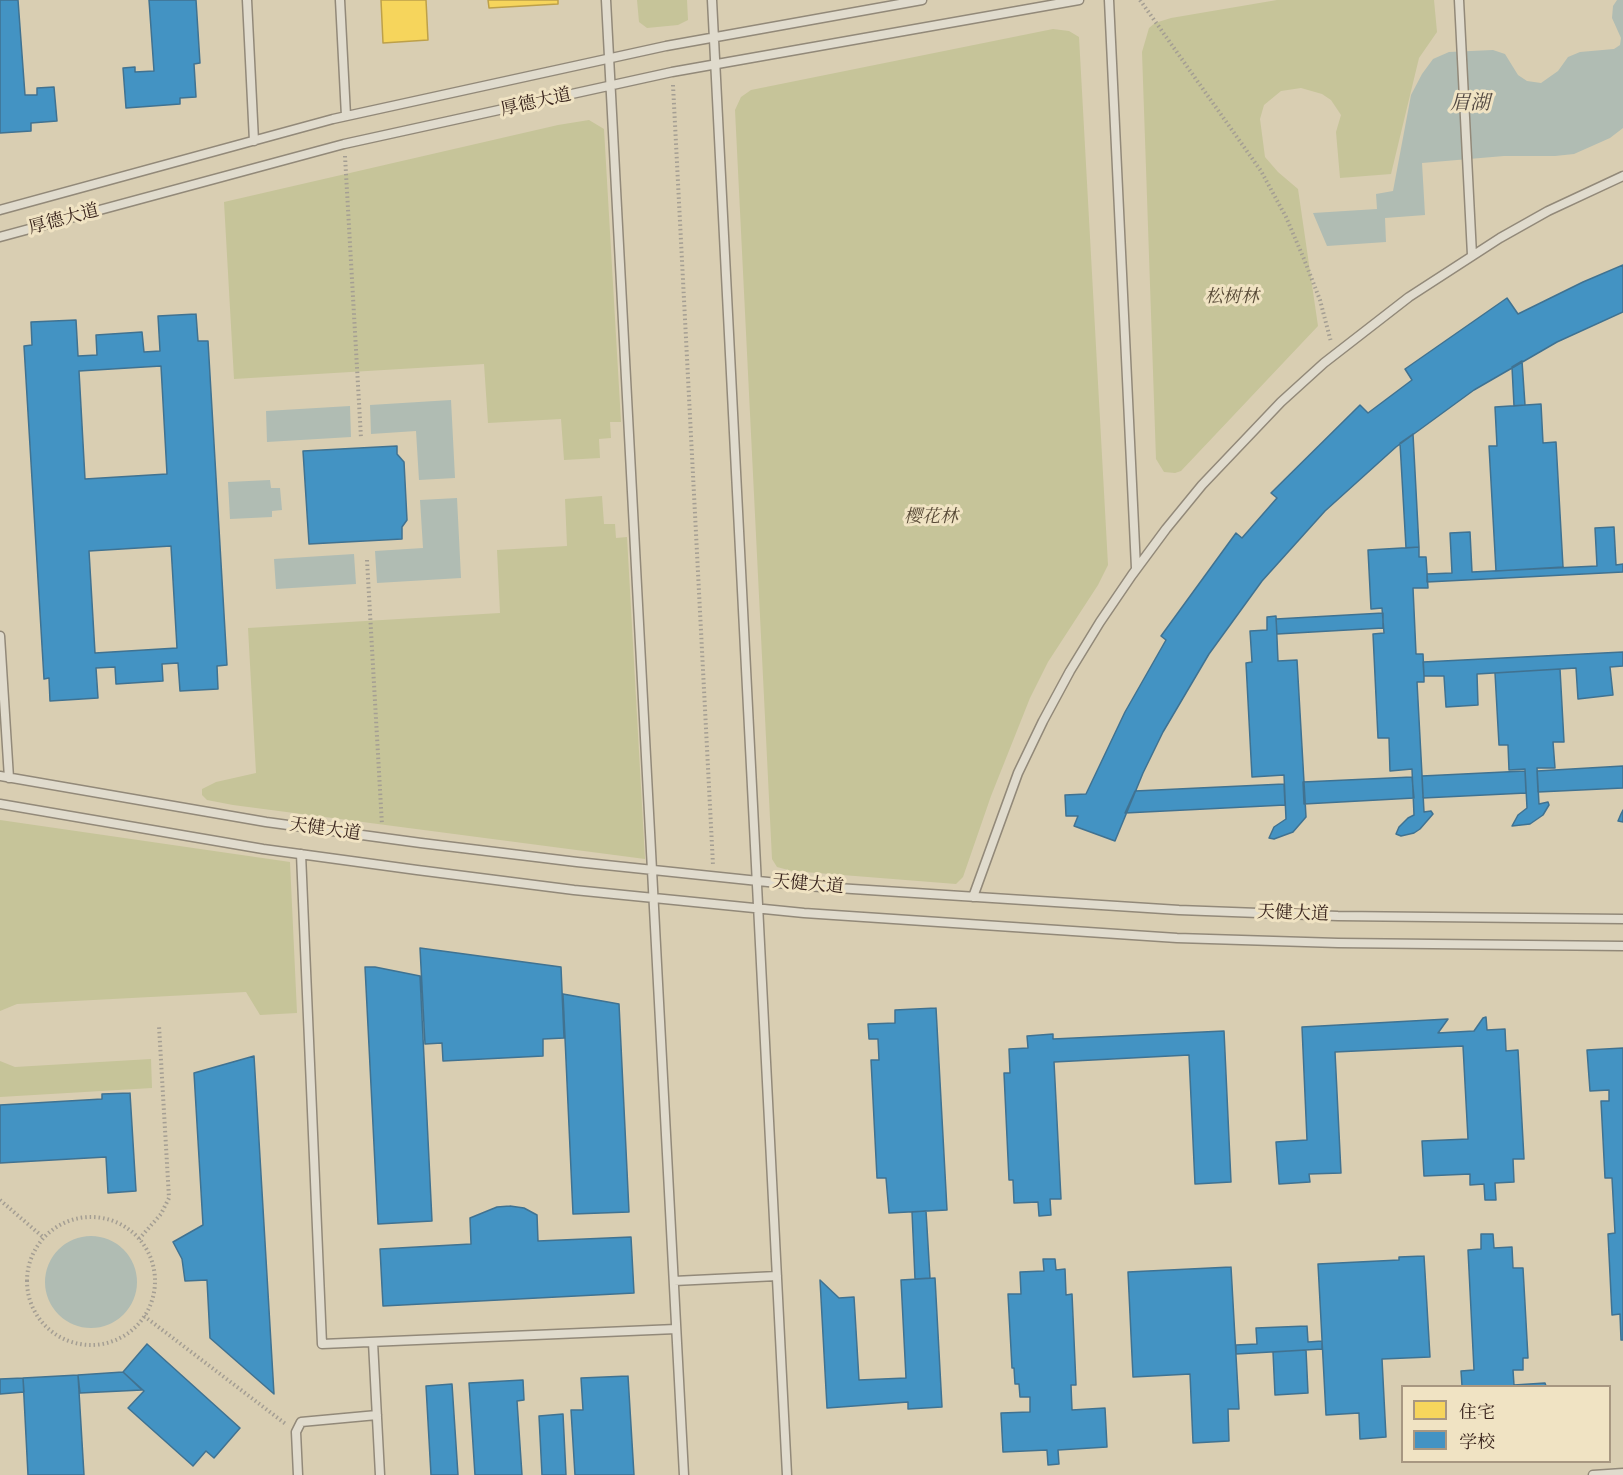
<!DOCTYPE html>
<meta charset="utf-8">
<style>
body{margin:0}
#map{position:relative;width:1623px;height:1475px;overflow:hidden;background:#d9ceb2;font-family:"Libre Bodoni","Noto Serif SC",serif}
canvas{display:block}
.legend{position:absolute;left:1401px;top:1385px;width:210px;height:78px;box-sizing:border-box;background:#f0e3c3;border:2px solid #a79781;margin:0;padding:8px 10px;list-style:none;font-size:18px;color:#39241d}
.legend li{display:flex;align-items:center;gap:12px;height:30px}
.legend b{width:30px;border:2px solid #a79781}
</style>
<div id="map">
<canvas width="1623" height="1475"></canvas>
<ul class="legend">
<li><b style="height:16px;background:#f6d55c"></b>住宅</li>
<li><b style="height:16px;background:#4393c3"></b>学校</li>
</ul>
</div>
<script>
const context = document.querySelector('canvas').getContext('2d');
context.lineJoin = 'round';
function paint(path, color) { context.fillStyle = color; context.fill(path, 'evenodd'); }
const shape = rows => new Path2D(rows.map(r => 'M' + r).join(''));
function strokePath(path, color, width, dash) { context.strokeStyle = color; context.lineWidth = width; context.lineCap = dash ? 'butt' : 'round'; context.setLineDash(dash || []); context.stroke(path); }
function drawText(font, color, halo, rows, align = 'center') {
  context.font = font + ' "Libre Bodoni","Noto Serif SC",serif'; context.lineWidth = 6; context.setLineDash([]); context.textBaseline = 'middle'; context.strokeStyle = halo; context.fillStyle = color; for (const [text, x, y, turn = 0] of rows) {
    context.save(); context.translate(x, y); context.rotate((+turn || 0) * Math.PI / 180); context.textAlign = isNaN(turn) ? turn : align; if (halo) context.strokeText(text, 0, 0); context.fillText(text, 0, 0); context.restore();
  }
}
const green = shape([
 [637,0,687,0,688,20,678,25,647,28,639,22],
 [1277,0,1434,0,1437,32,1419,58,1391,174,1340,178,1336,132,1341,115,1331,100,1322,94,1301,88,1281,91,1264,105,1260,119,1265,157,1278,172,1298,189,1318,326,1181,471,1175,473,1164,472,1156,459,1142,52,1149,28,1155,23,1171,18],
 [1053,29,1069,31,1079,37,1108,565,1098,585,1048,662,1030,698,991,796,963,877,956,884,792,871,777,867,772,859,735,110,741,97,751,90],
 [589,120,604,129,621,422,610,422,611,438,599,439,600,458,564,460,561,419,488,423,484,364,234,379,224,202,558,125],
 [602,496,604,524,615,524,616,538,627,537,645,859,233,805,207,800,202,795,202,789,216,782,256,773,248,628,500,613,497,550,567,546,565,499],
 [0,820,290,862,297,1013,260,1015,246,992,17,1004,0,1011],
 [151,1059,152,1088,0,1097,0,1061,15,1067]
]);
const water = shape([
 [1617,0,1623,0,1623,128,1610,138,1574,154,1555,156,1504,156,1422,163,1425,215,1385,218,1386,242,1327,246,1313,213,1377,209,1376,194,1393,191,1411,95,1422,74,1433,59,1449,52,1493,50,1505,54,1518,75,1527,81,1541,83,1558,71,1568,57,1580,52,1614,49,1620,45,1621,38,1612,18,1613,6],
 [451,400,455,478,419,480,416,431,371,434,370,405],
 [350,406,351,437,267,442,266,411],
 [270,480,271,488,280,488,282,510,272,511,272,517,230,519,228,482],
 [457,498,461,578,377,583,375,551,423,548,420,500],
 [354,554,356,584,276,589,274,559],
 '45 1282a46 46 0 1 1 92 0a46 46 0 1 1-92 0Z'
]);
const homes = shape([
 [381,0,426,0,428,40,383,43,381,0],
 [488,0,558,0,558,4,489,8,488,0]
]);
const schools = shape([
 [0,0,18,0,25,95,37,95,37,88,54,87,57,121,31,123,31,131,0,133,0,0],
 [149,0,196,0,200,63,194,64,196,97,180,98,180,104,126,108,123,68,135,67,135,72,154,71,149,0],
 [1623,265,1623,312,1557,342,1474,390,1396,447,1325,511,1262,581,1209,654,1163,732,1143,773,1115,841,1074,826,1078,816,1066,816,1065,795,1086,794,1125,712,1166,640,1161,636,1236,533,1242,538,1277,498,1271,493,1360,405,1368,413,1412,380,1405,369,1507,298,1518,314,1583,282,1623,265],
 [196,314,198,341,208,341,227,665,217,666,218,689,180,691,178,663,162,664,163,681,116,684,115,667,96,668,98,698,50,701,49,678,44,679,24,346,32,345,31,322,76,320,78,356,97,355,96,335,142,332,144,352,160,351,158,316,196,314],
 [161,366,167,474,85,479,79,371,161,366],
 [171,546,177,648,95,653,89,551,171,546],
 [1522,361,1525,405,1514,406,1512,367,1522,361],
 [1541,404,1543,443,1556,442,1563,567,1496,571,1489,446,1497,446,1495,407,1541,404],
 [1413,434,1419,547,1406,548,1400,443,1413,434],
 [397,446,397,454,404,462,407,520,402,527,402,539,309,544,303,451,397,446],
 [1614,527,1616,565,1623,564,1623,572,1427,582,1427,574,1452,573,1450,533,1470,532,1472,572,1597,566,1595,528,1614,527],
 [1419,547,1419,557,1426,557,1428,588,1413,588,1416,654,1423,654,1424,676,1424,682,1417,682,1424,812,1431,811,1433,814,1420,829,1414,833,1401,836,1396,834,1399,827,1408,818,1414,815,1412,769,1390,771,1389,738,1378,738,1373,634,1384,633,1382,608,1371,609,1368,550,1419,547],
 [1383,613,1383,628,1277,634,1276,619,1383,613],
 [1276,616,1278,661,1297,660,1306,817,1293,832,1274,839,1269,838,1274,827,1286,819,1284,775,1252,777,1246,663,1252,662,1250,631,1267,630,1267,617,1276,616],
 [1623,652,1623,666,1610,667,1613,695,1578,699,1576,668,1477,674,1478,705,1446,707,1444,676,1424,676,1423,662,1623,652],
 [1560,669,1564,742,1553,742,1555,768,1537,768,1539,804,1548,802,1549,805,1543,815,1530,824,1512,826,1518,815,1527,808,1525,769,1509,770,1508,745,1499,745,1495,673,1560,669],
 [1623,766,1623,788,1538,792,1537,771,1623,766],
 [1525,771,1526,793,1423,798,1422,776,1525,771],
 [1412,777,1414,798,1304,804,1303,782,1412,777],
 [1284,784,1285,805,1125,813,1135,791,1284,784],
 [1623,810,1623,822,1618,821,1621,814,1623,810],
 [420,948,561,967,564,1038,543,1039,543,1056,443,1061,442,1043,425,1044,420,948],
 [365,967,375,967,420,976,432,1221,378,1224,365,967],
 [563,994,619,1004,629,1212,573,1214,563,994],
 [936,1008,947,1210,889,1213,886,1178,877,1178,871,1060,879,1060,878,1039,869,1039,868,1024,895,1023,895,1010,936,1008],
 [1486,1017,1487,1030,1505,1029,1506,1051,1518,1050,1524,1159,1513,1159,1514,1182,1495,1183,1496,1200,1485,1200,1484,1184,1470,1185,1470,1174,1424,1176,1422,1141,1468,1139,1463,1046,1335,1052,1341,1173,1309,1174,1310,1182,1279,1184,1276,1142,1307,1140,1302,1027,1448,1019,1438,1033,1474,1031,1483,1018,1486,1017],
 [1224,1031,1231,1182,1195,1184,1189,1055,1054,1062,1061,1199,1050,1199,1051,1215,1039,1216,1038,1202,1014,1203,1013,1180,1009,1180,1004,1073,1010,1073,1009,1049,1028,1048,1027,1036,1053,1034,1053,1039,1224,1031],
 [1623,1048,1623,1340,1621,1340,1620,1314,1612,1315,1608,1234,1615,1233,1612,1178,1605,1178,1601,1101,1609,1101,1609,1090,1590,1091,1587,1050,1623,1048],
 [254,1056,274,1394,210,1338,207,1280,185,1281,182,1259,173,1242,203,1225,194,1073,254,1056],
 [130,1093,136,1191,108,1193,106,1157,0,1163,0,1105,102,1099,102,1094,130,1093],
 [510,1206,524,1208,537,1215,538,1241,631,1237,634,1293,383,1306,380,1249,471,1244,470,1218,497,1207,510,1206],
 [926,1211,930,1278,915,1279,912,1212,926,1211],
 [1481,1234,1493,1234,1494,1248,1512,1247,1513,1268,1523,1268,1528,1358,1523,1358,1523,1370,1513,1370,1514,1385,1545,1383,1546,1386,1462,1386,1461,1371,1474,1370,1468,1250,1481,1249,1481,1234],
 [1424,1256,1430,1357,1382,1359,1386,1437,1360,1439,1359,1413,1326,1415,1318,1264,1399,1260,1399,1257,1424,1256],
 [1043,1259,1055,1259,1056,1270,1065,1269,1066,1295,1072,1294,1076,1385,1071,1385,1072,1410,1105,1408,1107,1447,1058,1450,1059,1464,1048,1465,1047,1450,1003,1452,1001,1413,1030,1412,1030,1397,1020,1397,1019,1384,1015,1384,1014,1368,1012,1368,1008,1294,1021,1294,1020,1272,1044,1271,1043,1259],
 [1231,1267,1239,1409,1228,1409,1229,1441,1193,1443,1190,1374,1133,1377,1128,1272,1231,1267],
 [935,1278,942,1407,908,1409,908,1402,827,1408,820,1280,839,1298,854,1297,859,1380,906,1378,901,1280,935,1278],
 [1307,1326,1308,1342,1322,1341,1322,1349,1236,1354,1236,1345,1257,1344,1256,1328,1307,1326],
 [147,1344,240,1428,214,1458,206,1451,193,1466,128,1408,144,1391,123,1372,147,1344],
 [1306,1350,1308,1393,1275,1395,1273,1352,1306,1350],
 [123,1372,142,1390,80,1393,78,1375,123,1372],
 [78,1375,84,1475,28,1475,23,1378,78,1375],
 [628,1376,634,1475,575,1475,571,1410,583,1410,581,1378,628,1376],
 [23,1378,24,1392,0,1394,0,1379,23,1378],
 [523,1380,524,1400,517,1401,522,1475,475,1475,469,1383,523,1380],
 [452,1384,458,1475,431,1475,426,1386,452,1384],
 [563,1414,566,1475,542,1475,539,1416,563,1414]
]);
const path = shape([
 [1140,0,1261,171,1286,217,1304,259,1320,300,1331,342],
 [673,85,713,865],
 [345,156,361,438],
 [367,560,382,825],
 [0,1200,44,1238],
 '27 1281a64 64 0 1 1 128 0a64 64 0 1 1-128 0Z',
 [139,1239,161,1214,169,1198,159,1026],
 [144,1316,287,1425]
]);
const service = shape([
 [247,0,254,141],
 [340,0,346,116],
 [606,0,684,1475],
 [712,0,787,1475],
 [1109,0,1136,568],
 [1459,0,1472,255],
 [0,210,333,119,666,46,922,0],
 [0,237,344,144,672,72,1079,0],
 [0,636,9,778],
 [0,776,266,822,421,843,577,862,806,886,1179,910,1338,916,1623,919],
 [0,804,263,849,417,870,574,890,804,913,1177,938,1338,943,1623,946],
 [301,854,322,1344,676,1329],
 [973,897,1018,773,1043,721,1070,671,1100,622,1132,575,1166,529,1202,485,1281,402,1324,363,1409,297,1500,238,1548,211,1623,176],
 [674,1281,777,1276],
 [373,1342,380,1475],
 [298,1475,296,1432,301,1422,377,1415],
 [1593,1475,1623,1473]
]);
const streetNames = [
 ["厚德大道",536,103,-13],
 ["厚德大道",64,220,-15],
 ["天健大道",325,830,8],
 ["天健大道",808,885,5],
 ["天健大道",1293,914,2]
];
const parkNames = [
 ["松树林",1232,298],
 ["樱花林",931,518]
];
const waterNames = [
 ["眉湖",1470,104]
];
paint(green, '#c6c499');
paint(water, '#b0bcb3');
paint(homes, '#f6d55c');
strokePath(homes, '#bda049', 1.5);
paint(schools, '#4393c3');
strokePath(schools, '#407291', 1.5);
strokePath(service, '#928979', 11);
strokePath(path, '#a49e93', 4, [1.5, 3]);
strokePath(service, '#e0dbcd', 8);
drawText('18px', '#39241d', '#f0e3c3', streetNames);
drawText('italic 18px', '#584a37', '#f0e3c3', parkNames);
drawText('italic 20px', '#524842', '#f0e3c3', waterNames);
</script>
